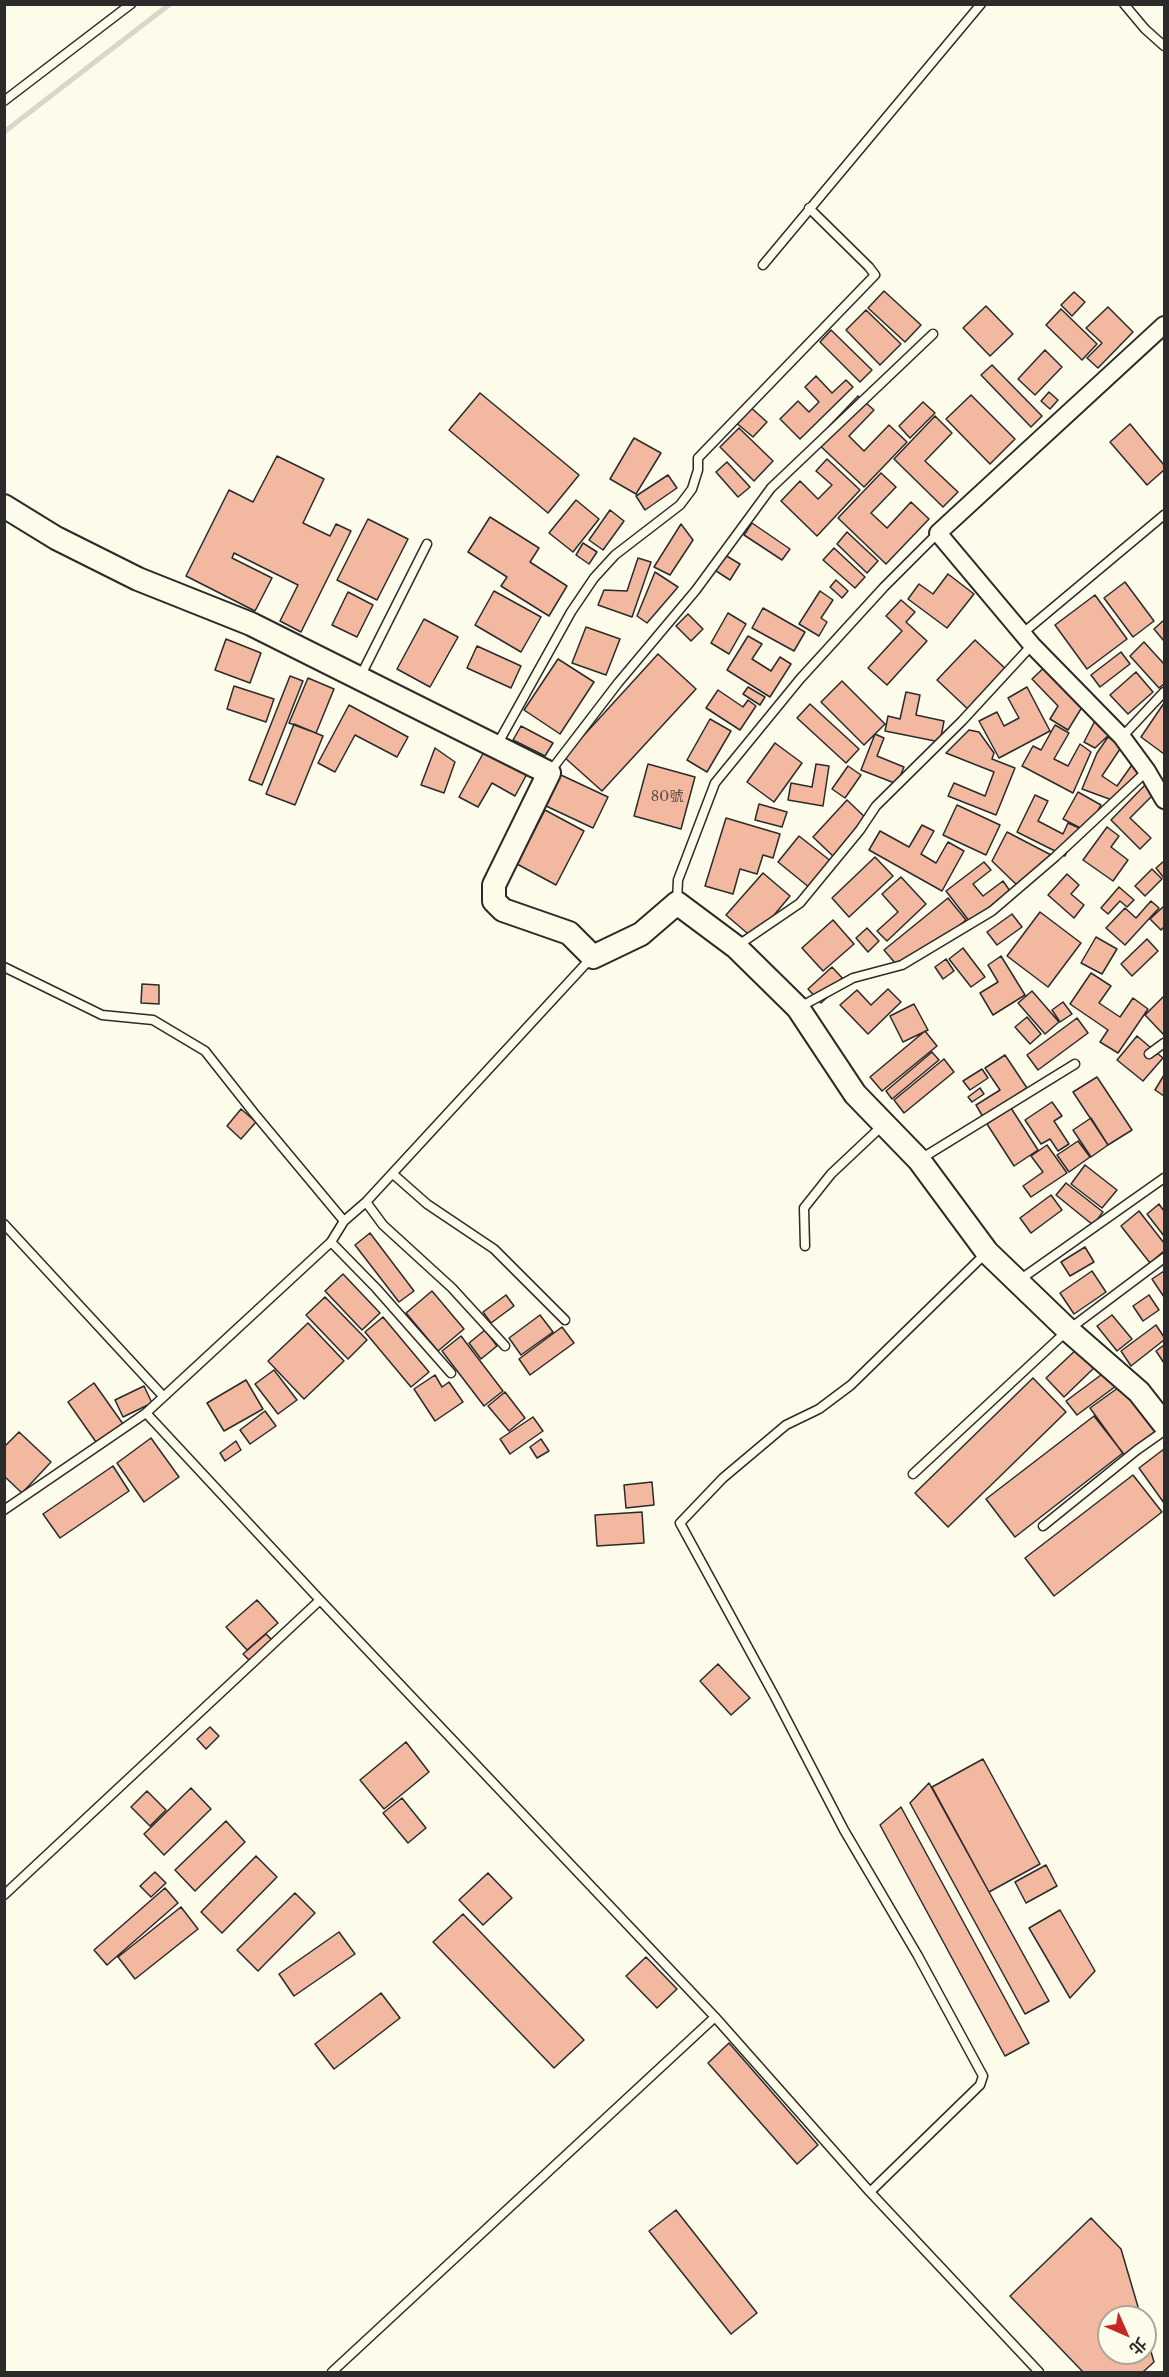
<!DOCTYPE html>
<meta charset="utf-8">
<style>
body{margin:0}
#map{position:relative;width:1169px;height:2377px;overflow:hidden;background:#fdfbea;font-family:"Libre Baskerville","Noto Sans TC",serif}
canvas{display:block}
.frame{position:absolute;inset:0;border:6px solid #2b2b2b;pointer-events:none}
.north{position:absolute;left:1097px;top:2305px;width:60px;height:60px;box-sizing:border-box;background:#fdfbea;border:2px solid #a9a89e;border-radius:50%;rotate:135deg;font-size:16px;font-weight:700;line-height:24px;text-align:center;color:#2b2b2b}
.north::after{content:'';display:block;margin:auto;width:21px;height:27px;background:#c62828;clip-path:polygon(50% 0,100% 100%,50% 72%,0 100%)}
</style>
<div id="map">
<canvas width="1169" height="2377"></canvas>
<div class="frame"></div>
<div class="north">北</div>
</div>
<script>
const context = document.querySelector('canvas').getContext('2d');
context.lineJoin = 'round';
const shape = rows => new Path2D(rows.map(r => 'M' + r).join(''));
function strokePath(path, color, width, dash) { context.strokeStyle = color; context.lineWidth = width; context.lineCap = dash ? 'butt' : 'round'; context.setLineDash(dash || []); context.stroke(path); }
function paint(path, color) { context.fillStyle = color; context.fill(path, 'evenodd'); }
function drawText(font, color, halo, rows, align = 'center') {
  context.font = font + ' "Libre Baskerville","Noto Sans TC",serif'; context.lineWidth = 4.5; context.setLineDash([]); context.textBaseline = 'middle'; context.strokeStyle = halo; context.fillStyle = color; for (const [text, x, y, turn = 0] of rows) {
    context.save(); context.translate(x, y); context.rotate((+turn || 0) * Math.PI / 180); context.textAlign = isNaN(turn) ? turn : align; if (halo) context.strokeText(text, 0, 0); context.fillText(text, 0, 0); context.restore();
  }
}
const stream = shape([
 [4,132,170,4]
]);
const building = shape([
 [884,291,921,325,905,342,868,308,884,291],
 [1074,292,1085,302,1072,316,1061,305,1074,292],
 [986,306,1013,334,990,356,963,328,986,306],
 [1108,307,1133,332,1098,368,1087,358,1102,343,1086,328,1108,307],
 [1061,309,1097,344,1082,360,1046,325,1061,309],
 [866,310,901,344,880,365,846,330,866,310],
 [831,330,872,370,860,382,820,342,831,330],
 [1045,350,1062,367,1035,395,1018,379,1045,350],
 [992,365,1042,416,1031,427,981,375,992,365],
 [816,376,832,393,846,380,853,387,800,439,780,419,798,401,809,412,819,402,805,387,816,376],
 [1049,392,1058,400,1050,409,1041,401,1049,392],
 [480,393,579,475,548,513,449,430,480,393],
 [971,395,1015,439,990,464,946,419,971,395],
 [858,396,874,410,849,436,864,451,889,425,907,442,864,487,815,441,858,396],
 [923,402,935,413,910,438,899,426,923,402],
 [748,405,767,422,753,437,734,421,748,405],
 [935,416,952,433,925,461,958,492,943,507,894,459,935,416],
 [1130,424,1164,465,1164,470,1147,485,1110,442,1130,424],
 [739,428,773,461,754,481,720,447,739,428],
 [634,438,661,453,636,494,610,479,634,438],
 [277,456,324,479,303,523,330,536,336,524,351,531,301,632,280,621,298,585,234,553,232,558,272,578,255,611,186,576,229,490,253,502,277,456],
 [827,459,860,490,817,536,781,501,800,481,818,499,832,485,816,471,827,459],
 [727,462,750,487,738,497,716,472,727,462],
 [881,473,896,487,871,513,887,528,911,502,929,519,886,564,838,518,881,473],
 [668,475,677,488,645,510,636,496,668,475],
 [576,500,599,519,573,552,549,533,576,500],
 [610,510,624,521,603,550,589,540,610,510],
 [490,517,539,548,530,562,567,586,549,616,501,586,507,577,468,552,490,517],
 [368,519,408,539,377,600,337,580,368,519],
 [752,523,790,549,782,560,744,535,752,523],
 [681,524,693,540,670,575,654,567,681,524],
 [847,532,878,561,867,573,837,544,847,532],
 [583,543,597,552,589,564,576,555,583,543],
 [834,548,865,577,855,588,823,560,834,548],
 [720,552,740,564,730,580,710,567,720,552],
 [638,558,651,562,632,617,598,605,604,590,627,591,638,558],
 [655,572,678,587,647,623,637,616,655,572],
 [948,574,974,594,947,628,908,599,919,584,933,594,948,574],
 [836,580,848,591,842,598,830,587,836,580],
 [1125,582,1154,621,1133,637,1104,598,1125,582],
 [494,591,541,617,521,652,475,625,494,591],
 [820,591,833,600,821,618,827,622,819,636,799,624,820,591],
 [348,592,373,605,357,637,332,625,348,592],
 [1095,595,1127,639,1087,669,1055,625,1095,595],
 [901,600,915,612,906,622,927,641,887,685,868,668,902,631,886,616,901,600],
 [763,608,805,632,794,651,752,628,763,608],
 [728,613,746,624,729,654,711,643,728,613],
 [688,614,703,629,691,641,676,626,688,614],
 [424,619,458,637,430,687,397,669,424,619],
 [1164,620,1164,641,1154,629,1164,620],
 [586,627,620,639,606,675,572,663,586,627],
 [748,636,762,644,752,659,771,671,780,657,791,664,770,697,727,670,748,636],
 [226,639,261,653,250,683,215,670,226,639],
 [975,640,1009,672,971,712,937,680,975,640],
 [1144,642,1164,664,1164,684,1159,688,1130,656,1144,642],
 [477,646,521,666,511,688,467,668,477,646],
 [1121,652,1130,664,1100,687,1091,675,1121,652],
 [658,654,696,689,602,791,564,757,658,654],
 [558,659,594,682,560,734,524,710,558,659],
 [1051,661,1087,699,1068,730,1050,719,1058,706,1032,679,1051,661],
 [1136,672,1153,692,1128,714,1110,695,1136,672],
 [290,676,303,681,262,785,249,780,290,676],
 [308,678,334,689,316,733,289,723,308,678],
 [842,681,885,724,864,745,821,702,842,681],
 [234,686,274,699,266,722,227,709,234,686],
 [748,687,765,697,760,705,743,694,748,687],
 [1027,687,1050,731,999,758,979,721,997,712,1004,726,1019,718,1008,698,1027,687],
 [718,690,743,707,748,700,756,706,740,730,706,708,718,690],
 [906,692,920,695,916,715,944,721,940,742,885,731,888,716,900,719,906,692],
 [1164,703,1164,754,1141,737,1164,703],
 [810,704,859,749,846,763,797,718,810,704],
 [349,705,408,737,397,757,355,735,335,772,318,763,349,705],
 [1098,715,1111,733,1095,748,1084,742,1098,715],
 [710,719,731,731,707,772,687,760,710,719],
 [294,724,323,736,295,805,266,794,294,724],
 [1055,725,1069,733,1054,759,1068,766,1080,744,1091,752,1073,793,1022,766,1033,746,1041,750,1055,725],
 [521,726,553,743,545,756,513,740,521,726],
 [969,730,979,732,994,753,992,759,1015,768,996,815,948,796,954,783,985,796,994,772,946,753,969,730],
 [875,734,884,738,877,756,904,767,897,784,861,770,875,734],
 [1108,737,1122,746,1102,776,1117,786,1134,762,1140,774,1112,800,1082,789,1097,753,1108,737],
 [775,743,802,763,774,802,747,782,775,743],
 [435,748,455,762,444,793,421,785,435,748],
 [485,750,527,774,515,796,492,783,478,807,459,797,485,750],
 [648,764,695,777,681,829,634,816,648,764],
 [816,764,829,766,823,806,788,800,791,783,812,787,816,764],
 [848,766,861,775,845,798,832,789,848,766],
 [561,775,608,797,593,828,546,806,561,775],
 [1146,784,1155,793,1130,818,1151,838,1140,849,1111,820,1146,784],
 [1078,792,1101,805,1086,831,1063,819,1078,792],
 [1035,795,1048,801,1038,821,1063,834,1068,823,1079,828,1065,856,1017,832,1035,795],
 [847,800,869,821,835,858,813,837,847,800],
 [759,804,787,812,782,827,755,820,759,804],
 [957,805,1000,825,986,855,943,835,957,805],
 [545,810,584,831,556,885,517,864,545,810],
 [726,818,780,834,773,858,763,855,757,874,740,869,733,894,705,886,726,818],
 [922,825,934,831,921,854,936,863,948,842,964,851,942,891,869,850,880,831,909,847,922,825],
 [1107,827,1119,836,1111,847,1128,860,1113,881,1083,860,1107,827],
 [1007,832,1055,857,1019,887,992,861,1007,832],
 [799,836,832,862,810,888,778,862,799,836],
 [875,857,893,876,849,917,832,898,875,857],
 [1164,861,1164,878,1156,868,1164,861],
 [984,862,991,870,973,884,983,896,1003,881,1010,891,970,922,946,891,984,862],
 [1152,869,1162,879,1145,896,1135,886,1152,869],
 [763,873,790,896,754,939,726,915,763,873],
 [1067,874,1079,885,1071,894,1084,905,1074,918,1048,895,1067,874],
 [901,877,926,904,887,941,877,931,898,912,882,894,901,877],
 [1119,887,1134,900,1127,907,1120,901,1108,914,1101,908,1119,887],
 [948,898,966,920,923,955,895,963,884,950,948,898],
 [1151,901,1159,908,1125,945,1106,928,1125,908,1136,918,1151,901],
 [1164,906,1164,927,1161,930,1150,919,1164,906],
 [1040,912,1081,943,1048,987,1007,956,1040,912],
 [1012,914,1022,927,997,945,987,932,1012,914],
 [833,920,854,944,823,971,802,948,833,920],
 [867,928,879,941,868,952,856,938,867,928],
 [1096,937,1117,949,1102,974,1081,963,1096,937],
 [1147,939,1158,951,1132,976,1121,964,1147,939],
 [963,948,985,977,971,987,949,959,963,948],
 [1001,956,1025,995,993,1015,980,993,998,982,988,965,1001,956],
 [946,959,954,971,943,979,935,967,946,959],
 [832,967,845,981,821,1003,808,989,832,967],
 [1091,973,1111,986,1099,1003,1120,1017,1133,998,1148,1009,1118,1053,1100,1042,1108,1030,1070,1004,1091,973],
 [142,984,159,985,159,1004,141,1003,142,984],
 [888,989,901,1002,868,1034,840,1005,857,990,871,1005,888,989],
 [1032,991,1059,1022,1045,1034,1018,1003,1032,991],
 [1164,996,1164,1035,1145,1015,1164,996],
 [1063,1002,1072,1014,1060,1022,1052,1010,1063,1002],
 [914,1004,928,1030,903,1042,890,1016,914,1004],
 [1027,1017,1041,1034,1030,1044,1015,1027,1027,1017],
 [1077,1018,1088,1033,1038,1070,1027,1055,1077,1018],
 [925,1031,937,1046,882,1091,870,1077,925,1031],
 [1137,1036,1163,1058,1143,1081,1117,1060,1137,1036],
 [932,1052,939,1060,892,1099,886,1091,932,1052],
 [1005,1055,1027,1088,983,1117,976,1105,1000,1090,985,1068,1005,1055],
 [944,1059,954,1072,904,1113,894,1100,944,1059],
 [982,1069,988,1078,970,1090,963,1081,982,1069],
 [1164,1075,1164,1096,1155,1090,1164,1075],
 [1097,1077,1132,1130,1108,1145,1073,1092,1097,1077],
 [980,1088,984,1094,972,1102,968,1097,980,1088],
 [1052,1102,1062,1116,1054,1121,1069,1144,1058,1151,1050,1139,1041,1144,1025,1120,1052,1102],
 [1011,1108,1038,1150,1014,1166,987,1124,1011,1108],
 [241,1109,256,1122,241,1139,227,1126,241,1109],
 [1091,1118,1108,1145,1091,1157,1073,1130,1091,1118],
 [1078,1141,1090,1157,1069,1172,1057,1155,1078,1141],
 [1047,1145,1067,1173,1031,1197,1023,1186,1043,1172,1031,1156,1047,1145],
 [1085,1165,1117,1190,1102,1208,1071,1184,1085,1165],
 [1066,1183,1103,1212,1093,1225,1056,1195,1066,1183],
 [1051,1195,1062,1210,1031,1233,1020,1218,1051,1195],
 [1159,1204,1164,1211,1164,1236,1147,1214,1159,1204],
 [1139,1211,1164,1243,1164,1251,1150,1263,1121,1226,1139,1211],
 [370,1233,414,1291,399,1302,355,1245,370,1233],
 [1085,1247,1094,1262,1070,1276,1061,1262,1085,1247],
 [1092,1271,1106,1292,1074,1314,1060,1293,1092,1271],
 [1164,1271,1164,1297,1152,1279,1164,1271],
 [343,1274,380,1313,362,1330,325,1291,343,1274],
 [432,1291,464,1329,438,1351,406,1313,432,1291],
 [506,1295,514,1306,491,1323,483,1312,506,1295],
 [1149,1295,1159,1310,1143,1321,1133,1306,1149,1295],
 [325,1297,367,1340,348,1359,306,1315,325,1297],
 [540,1315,553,1332,521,1355,509,1338,540,1315],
 [1112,1315,1132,1339,1117,1351,1097,1326,1112,1315],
 [383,1317,429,1372,411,1387,365,1332,383,1317],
 [308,1323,344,1361,304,1399,268,1361,308,1323],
 [1156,1325,1164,1337,1164,1340,1131,1366,1121,1351,1156,1325],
 [562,1327,574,1343,530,1375,519,1359,562,1327],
 [485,1330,497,1346,481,1359,469,1343,485,1330],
 [461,1336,503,1391,484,1406,442,1351,461,1336],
 [1164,1345,1164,1363,1156,1351,1164,1345],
 [1078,1348,1096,1366,1064,1397,1046,1378,1078,1348],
 [274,1370,297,1400,278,1414,255,1384,274,1370],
 [1105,1372,1116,1386,1077,1415,1066,1401,1105,1372],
 [435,1375,442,1387,449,1382,463,1402,435,1421,414,1389,435,1375],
 [1033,1378,1066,1412,948,1527,915,1493,1033,1378],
 [246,1380,263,1409,224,1431,207,1403,246,1380],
 [94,1383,123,1424,96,1442,68,1402,94,1383],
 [1122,1385,1156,1431,1124,1455,1090,1408,1122,1385],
 [144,1386,152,1403,123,1417,115,1400,144,1386],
 [505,1392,525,1418,509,1431,488,1406,505,1392],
 [265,1411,276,1426,250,1444,240,1430,265,1411],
 [1094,1416,1123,1453,1015,1537,986,1499,1094,1416],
 [533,1417,543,1431,510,1454,500,1439,533,1417],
 [19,1432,51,1462,22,1493,4,1476,4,1447,19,1432],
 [151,1438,179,1477,144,1502,117,1463,151,1438],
 [541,1439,549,1451,537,1458,530,1447,541,1439],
 [236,1441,241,1450,225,1461,220,1453,236,1441],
 [1164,1449,1164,1503,1139,1468,1164,1449],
 [113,1466,129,1491,60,1538,43,1514,113,1466],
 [1133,1475,1162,1512,1054,1596,1025,1558,1133,1475],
 [652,1482,654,1505,626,1508,624,1485,652,1482],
 [642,1512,644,1543,597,1546,595,1515,642,1512],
 [257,1600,278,1623,247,1650,226,1627,257,1600],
 [266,1634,273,1641,250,1661,243,1654,266,1634],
 [718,1664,750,1698,731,1715,700,1681,718,1664],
 [210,1727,219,1736,206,1749,197,1739,210,1727],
 [406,1742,429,1772,384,1809,360,1780,406,1742],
 [983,1759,1040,1864,989,1892,932,1787,983,1759],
 [929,1783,1049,2001,1025,2014,910,1803,929,1783],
 [191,1788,211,1809,164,1855,144,1834,191,1788],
 [147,1791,166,1810,150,1826,131,1807,147,1791],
 [402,1798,426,1828,408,1843,383,1813,402,1798],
 [901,1807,1029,2043,1005,2056,880,1825,901,1807],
 [226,1821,245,1842,195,1891,175,1870,226,1821],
 [256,1856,277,1877,222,1933,201,1912,256,1856],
 [1046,1865,1057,1886,1026,1903,1015,1882,1046,1865],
 [155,1872,166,1883,151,1897,140,1886,155,1872],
 [488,1873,512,1898,483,1925,459,1900,488,1873],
 [165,1888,178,1903,107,1965,94,1950,165,1888],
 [295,1893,315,1913,258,1971,237,1950,295,1893],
 [181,1907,198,1929,135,1979,118,1957,181,1907],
 [1060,1910,1095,1971,1070,1998,1029,1928,1060,1910],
 [463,1914,584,2040,554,2068,433,1942,463,1914],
 [339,1932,355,1954,294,1996,279,1974,339,1932],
 [646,1957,677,1989,657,2008,626,1976,646,1957],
 [381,1993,400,2018,334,2069,315,2044,381,1993],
 [729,2043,818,2145,797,2164,708,2063,729,2043],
 [676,2210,757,2313,731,2334,649,2231,676,2210],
 [1091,2218,1121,2249,1141,2317,1109,2317,1109,2353,1145,2353,1145,2331,1154,2362,1143,2372,1083,2372,1010,2296,1091,2218]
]);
const lane = shape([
 [1124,4,1145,29,1164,46],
 [4,101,131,4],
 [763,265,981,4],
 [1023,633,1164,515],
 [360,677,427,544],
 [1122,737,1164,692],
 [497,745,571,612,594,578,615,555,680,505,692,489,698,470,698,458,875,275,869,267,809,208],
 [549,773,618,683,696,590,771,488,933,334],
 [677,902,678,880,715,783,800,679,884,587,938,533],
 [737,946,800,903,860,830,876,806,962,721,1032,645],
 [4,967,102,1015,153,1020,205,1051,254,1113,344,1221],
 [800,1007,853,978,902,965,992,911,1055,857,1147,771],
 [1149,1054,1164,1043],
 [919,1160,1075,1064],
 [393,1174,427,1204,494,1249,565,1320],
 [366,1202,383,1225,452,1288,505,1346],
 [4,1224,163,1396],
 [331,1242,376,1288,451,1373],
 [805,1246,804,1208,831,1174,883,1125],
 [1018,1281,1164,1178],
 [146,1413,320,1600,715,2017,870,2192,1039,2372],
 [913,1474,1068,1330,1164,1258],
 [4,1510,146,1413,331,1242,344,1221,366,1202,592,957],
 [1043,1526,1137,1450,1164,1431],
 [4,1895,320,1600],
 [870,2192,980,2085,983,2076,918,1956,844,1830,775,1697,680,1523,723,1478,786,1425,819,1409,851,1385,987,1252],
 [332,2372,715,2017]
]);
const street = shape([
 [1164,325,938,533,1032,645,1122,737,1147,771,1164,800]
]);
const secondary = shape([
 [4,506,56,538,138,579,251,624,549,773,494,885,494,901,503,910,569,933,593,957,641,934,677,903,736,947,798,1008,855,1094,919,1160,987,1252,1068,1330,1139,1392,1164,1424]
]);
const numberNames = [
 ["80號",667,797]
];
strokePath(stream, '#d8d7c9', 5);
paint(building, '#f2b8a0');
strokePath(building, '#2b2b2b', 1.5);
strokePath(lane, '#2b2b2b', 11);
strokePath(street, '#2b2b2b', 20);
strokePath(secondary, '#2b2b2b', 26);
strokePath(lane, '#fdfbea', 8);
strokePath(street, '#fdfbea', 16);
strokePath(secondary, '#fdfbea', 22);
drawText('14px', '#5d4e48', null, numberNames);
</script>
